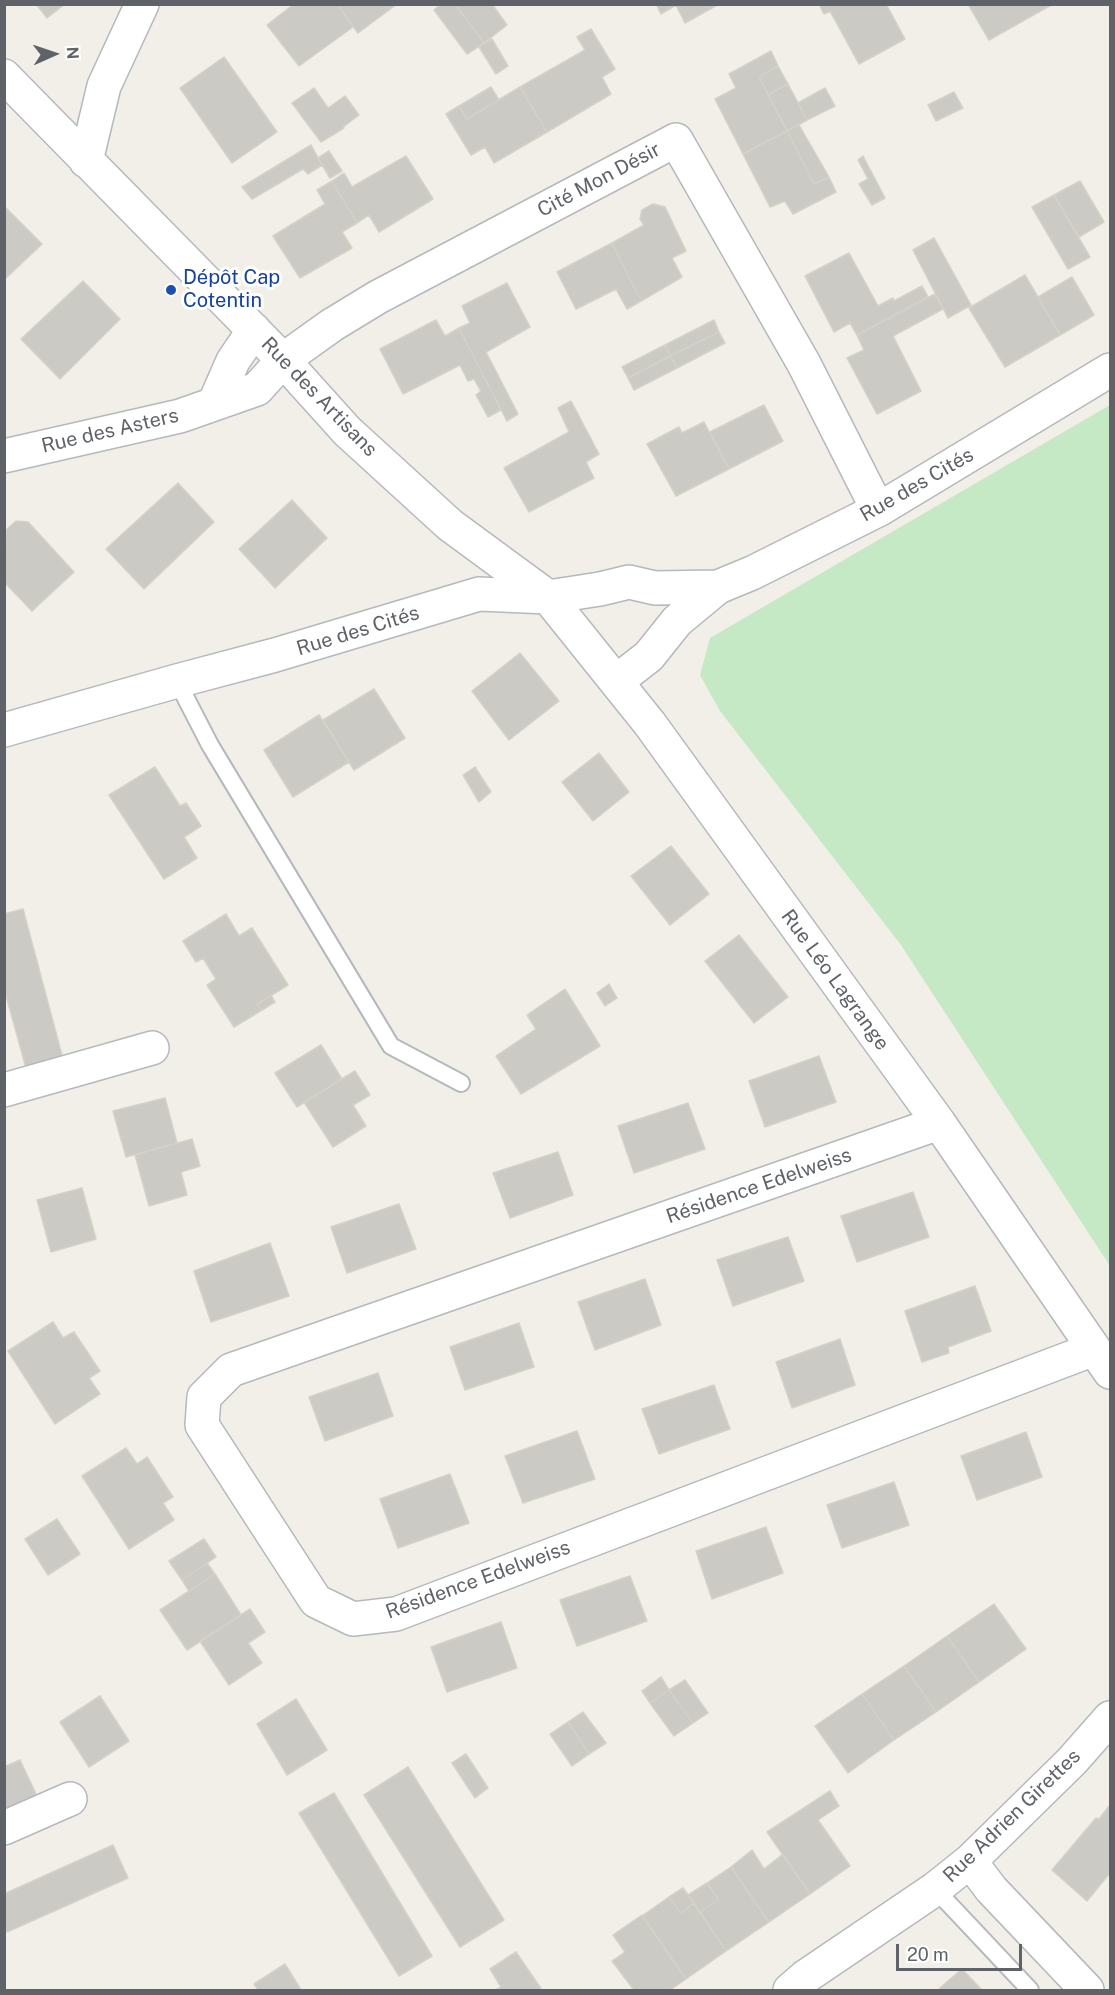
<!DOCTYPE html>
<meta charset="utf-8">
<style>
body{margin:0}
#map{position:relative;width:1115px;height:1995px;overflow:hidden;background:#f1efe8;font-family:"Public Sans",sans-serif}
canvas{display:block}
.frame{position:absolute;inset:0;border:6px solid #5f6368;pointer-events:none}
.north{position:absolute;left:24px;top:24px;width:60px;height:60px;-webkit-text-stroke:4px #fff;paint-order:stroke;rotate:87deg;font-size:16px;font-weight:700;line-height:24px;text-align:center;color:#5f6368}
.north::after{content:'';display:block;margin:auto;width:21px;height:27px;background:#5f6368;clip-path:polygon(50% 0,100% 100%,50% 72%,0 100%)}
.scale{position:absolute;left:896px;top:1944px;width:126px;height:27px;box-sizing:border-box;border:3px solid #5f6368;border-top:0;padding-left:8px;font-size:18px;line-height:21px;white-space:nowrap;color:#5f6368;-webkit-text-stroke:4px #fff;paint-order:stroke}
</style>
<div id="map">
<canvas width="1115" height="1995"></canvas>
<div class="frame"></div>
<div class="north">N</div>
<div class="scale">20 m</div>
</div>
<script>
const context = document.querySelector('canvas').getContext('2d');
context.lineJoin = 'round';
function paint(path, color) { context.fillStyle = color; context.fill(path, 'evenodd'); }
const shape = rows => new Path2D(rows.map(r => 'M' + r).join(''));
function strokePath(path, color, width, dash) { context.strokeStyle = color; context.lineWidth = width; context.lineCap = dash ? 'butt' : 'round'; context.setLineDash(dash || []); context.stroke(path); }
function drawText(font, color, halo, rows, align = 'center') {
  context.font = font + ' "Public Sans",sans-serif'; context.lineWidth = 6; context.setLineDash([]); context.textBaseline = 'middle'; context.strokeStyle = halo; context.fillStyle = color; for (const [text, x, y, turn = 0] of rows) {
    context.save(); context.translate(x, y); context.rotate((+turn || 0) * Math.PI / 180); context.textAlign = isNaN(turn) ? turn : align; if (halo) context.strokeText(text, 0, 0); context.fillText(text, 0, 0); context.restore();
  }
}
const green = shape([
 [1110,405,1110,1266,901,945,720,711,700,675,710,638]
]);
const building = shape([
 [36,4,65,4,47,18,36,4],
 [294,4,337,4,353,27,299,66,267,25,294,4],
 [337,4,397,4,358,33,337,4],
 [441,4,455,4,484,43,467,54,434,10,441,4],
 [455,4,492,4,507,25,484,43,455,4],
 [656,4,719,4,685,23,676,5,661,14,656,4],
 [819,4,886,4,905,39,859,64,830,11,824,14,819,4],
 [968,4,1053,4,989,40,968,4],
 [591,29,615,69,602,77,611,94,547,132,520,87,585,50,577,37,591,29],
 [492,39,508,66,496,74,479,47,492,39],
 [771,51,778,66,759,77,787,131,743,154,715,99,736,88,729,74,771,51],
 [224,57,277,132,232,163,180,88,224,57],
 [778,66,788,84,768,95,759,77,778,66],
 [788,84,807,120,787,131,768,95,788,84],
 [491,87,499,100,467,119,459,106,491,87],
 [520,87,547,132,494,163,485,147,471,155,446,114,459,106,467,119,520,87],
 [314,88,328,108,345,96,359,115,343,127,344,128,321,142,292,103,314,88],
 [825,88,835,106,807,120,798,103,825,88],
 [954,92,963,108,936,121,928,105,954,92],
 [799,125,829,177,814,184,787,131,799,125],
 [787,131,814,184,829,177,836,192,793,214,785,201,770,207,743,154,787,131],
 [311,145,322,165,308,174,303,169,252,199,242,187,311,145],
 [329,151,342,171,330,178,318,158,329,151],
 [406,156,433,199,379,232,369,215,357,223,332,181,344,173,352,187,406,156],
 [863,156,885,198,872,205,859,184,868,179,858,160,863,156],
 [332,181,357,223,342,232,352,248,300,278,273,236,325,204,317,190,332,181],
 [1080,181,1104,222,1079,237,1054,195,1080,181],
 [1054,195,1090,257,1068,269,1032,207,1054,195],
 [653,204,665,207,686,251,672,258,682,277,641,301,612,243,644,225,640,219,642,210,653,204],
 [4,206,42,244,4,280,4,206],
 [934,238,971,305,948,318,913,250,934,238],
 [612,243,641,301,627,309,616,289,576,309,557,272,612,243],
 [849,253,878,306,893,298,894,301,922,286,928,297,857,335,850,323,834,332,805,276,849,253],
 [1025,275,1060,335,1005,367,969,308,1025,275],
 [1072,277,1094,315,1060,335,1038,297,1072,277],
 [83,281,120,319,60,379,21,339,83,281],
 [507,283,530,327,486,352,518,414,507,421,459,328,470,323,462,306,507,283],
 [935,294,943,309,893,336,921,391,877,414,847,358,864,350,857,335,935,294],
 [436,320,445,336,459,328,501,410,488,417,476,395,481,391,474,379,468,381,460,365,403,394,380,349,436,320],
 [714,320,719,332,670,356,665,345,714,320],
 [719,332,725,343,677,368,670,356,719,332],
 [665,345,670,356,628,378,622,367,665,345],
 [670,356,677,368,634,390,628,378,670,356],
 [571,401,599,454,586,462,594,478,529,512,504,468,569,432,558,408,571,401],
 [764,405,783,441,729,469,710,432,764,405],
 [704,422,729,469,676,496,647,444,679,427,682,433,704,422],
 [178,483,214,522,144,589,106,549,178,483],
 [292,500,327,538,275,588,239,549,292,500],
 [16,521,28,522,74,572,32,611,4,582,6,530,16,521],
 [520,653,559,701,509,740,472,691,520,653],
 [374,689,405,738,354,770,323,720,374,689],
 [319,715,349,762,293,797,264,750,319,715],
 [599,753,629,792,593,821,562,782,599,753],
 [155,767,180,806,186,803,201,826,184,837,197,858,164,879,109,795,155,767],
 [475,767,491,792,479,802,463,775,475,767],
 [671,846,709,894,670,925,631,876,671,846],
 [23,909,63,1059,26,1068,4,988,4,914,23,909],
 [226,914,239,936,252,928,288,985,257,1004,262,1010,234,1027,207,985,216,979,203,958,196,962,183,941,226,914],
 [739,935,788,997,754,1023,705,961,739,935],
 [609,984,617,998,605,1006,597,993,609,984],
 [565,989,600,1046,521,1094,496,1056,536,1029,527,1015,565,989],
 [271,995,275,1002,262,1010,257,1004,271,995],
 [321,1045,342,1079,297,1107,275,1073,321,1045],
 [819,1056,836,1102,765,1127,749,1081,819,1056],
 [355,1071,370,1095,353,1105,366,1126,333,1147,304,1102,355,1071],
 [165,1098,177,1143,126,1157,113,1111,165,1098],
 [688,1103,705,1149,634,1173,618,1126,688,1103],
 [192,1139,200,1166,181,1172,187,1195,149,1206,135,1155,192,1139],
 [558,1152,573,1195,510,1218,493,1173,558,1152],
 [82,1188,96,1239,51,1252,37,1200,82,1188],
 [913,1192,929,1237,857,1262,841,1216,913,1192],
 [399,1204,416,1249,347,1273,331,1227,399,1204],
 [788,1237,804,1281,733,1306,717,1260,788,1237],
 [270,1243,289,1296,211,1322,194,1271,270,1243],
 [645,1279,661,1325,595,1350,578,1302,645,1279],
 [975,1286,991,1331,948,1347,949,1353,922,1362,905,1311,975,1286],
 [53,1322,63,1338,74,1332,100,1371,89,1378,100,1394,55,1424,8,1351,53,1322],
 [519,1323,534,1367,465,1390,450,1347,519,1323],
 [840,1339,855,1385,792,1408,776,1362,840,1339],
 [378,1373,393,1416,325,1441,309,1397,378,1373],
 [714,1385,730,1429,659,1454,642,1409,714,1385],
 [577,1431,595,1479,523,1503,505,1456,577,1431],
 [1026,1432,1042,1477,977,1500,961,1456,1026,1432],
 [126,1448,137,1464,147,1457,173,1497,163,1503,174,1520,129,1549,82,1476,126,1448],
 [450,1474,469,1523,398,1548,380,1499,450,1474],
 [894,1482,909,1525,842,1548,827,1505,894,1482],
 [57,1519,80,1554,48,1575,25,1539,57,1519],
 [766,1527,783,1573,712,1599,696,1551,766,1527],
 [204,1539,216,1557,182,1580,169,1561,204,1539],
 [207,1563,215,1574,189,1591,182,1580,207,1563],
 [215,1574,241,1615,187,1650,160,1610,215,1574],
 [630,1576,647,1621,577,1646,560,1600,630,1576],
 [994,1604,1026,1649,979,1682,947,1636,994,1604],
 [250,1609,265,1632,248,1643,262,1663,229,1685,200,1641,250,1609],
 [501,1622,517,1668,447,1692,431,1647,501,1622],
 [947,1636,979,1682,936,1712,904,1666,947,1636],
 [904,1666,936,1712,894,1740,862,1694,904,1666],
 [661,1677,669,1690,650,1703,642,1691,661,1677],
 [685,1680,708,1713,693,1723,669,1690,685,1680],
 [669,1690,693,1723,674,1736,650,1703,669,1690],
 [862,1694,894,1740,848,1773,815,1726,862,1694],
 [100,1696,129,1741,89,1767,60,1722,100,1696],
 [296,1699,327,1750,287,1775,257,1724,296,1699],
 [583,1712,606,1743,589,1754,568,1722,583,1712],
 [568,1722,589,1754,572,1766,550,1734,568,1722],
 [466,1754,488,1788,475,1798,452,1763,466,1754],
 [20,1760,37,1796,4,1811,4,1767,20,1760],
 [408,1767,504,1920,460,1947,364,1795,408,1767],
 [830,1791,839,1806,818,1820,850,1866,810,1894,767,1832,830,1791],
 [334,1793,432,1956,399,1976,299,1813,334,1793],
 [1110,1805,1110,1873,1087,1901,1052,1870,1096,1818,1099,1819,1110,1805],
 [113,1845,128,1878,7,1932,4,1926,4,1894,113,1845],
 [752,1850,764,1869,783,1854,810,1894,769,1922,731,1867,752,1850],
 [731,1867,769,1922,726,1951,700,1913,718,1899,707,1883,731,1867],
 [707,1883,718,1899,700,1913,688,1895,707,1883],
 [683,1888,694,1903,681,1913,669,1897,683,1888],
 [669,1897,681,1913,694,1903,726,1951,686,1979,642,1916,669,1897],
 [642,1915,686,1979,670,1990,634,1990,612,1961,625,1952,613,1935,642,1915],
 [516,1952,542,1990,496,1990,501,1987,490,1969,516,1952],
 [285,1964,301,1990,258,1990,254,1984,285,1964],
 [962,1969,982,1990,938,1990,941,1987,962,1969]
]);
const lane = shape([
 [177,681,210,745,391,1046,461,1083],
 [935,1889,1030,1990]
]);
const street = shape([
 [4,76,283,360,347,431,450,525,548,597,650,724,939,1123,1110,1372],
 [86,161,104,86,142,4],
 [215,402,233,361,254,330],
 [4,456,180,416,257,389,283,360,332,325,378,297,676,140,804,364,878,510],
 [617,681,649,656,677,621,718,587,752,573,878,510,1110,370],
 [4,730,177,681,275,655,479,594,548,597,600,589,629,582,655,588,718,587],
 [4,1090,152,1048],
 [939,1123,231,1370,204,1397,202,1425,316,1601,353,1619,396,1614,1094,1349],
 [4,1828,70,1799],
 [970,1861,991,1889,1087,1990],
 [790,1990,805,1977,935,1889,970,1861,1072,1761,1110,1718]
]);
const markers = [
 [171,290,6,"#1a4fb4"]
];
const streetNames = [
 ["Cité Mon Désir",599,180,-28],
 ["Rue des Artisans",319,397,46],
 ["Rue des Asters",110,431,-13],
 ["Rue des Cités",917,485,-30],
 ["Rue des Cités",358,631,-17],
 ["Rue Léo Lagrange",835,980,54],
 ["Résidence Edelweiss",759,1186,-19],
 ["Résidence Edelweiss",478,1580,-20],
 ["Rue Adrien Girettes",1012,1816,-44]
];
const transitNames = [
 ["Dépôt Cap",183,278],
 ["Cotentin",183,301]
];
paint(green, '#c5e8c5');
paint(building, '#cccac5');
strokePath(building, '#d6d1c6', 1.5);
strokePath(lane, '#b5b8bc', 20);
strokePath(street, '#b5b8bc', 36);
strokePath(lane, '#fff', 16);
strokePath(street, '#fff', 33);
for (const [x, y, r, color] of markers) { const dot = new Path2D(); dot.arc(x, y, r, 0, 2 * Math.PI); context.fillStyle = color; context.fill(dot); strokePath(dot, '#fff', 2); }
drawText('20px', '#5f6368', '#fff', streetNames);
drawText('20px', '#164399', '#fff', transitNames, 'left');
</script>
